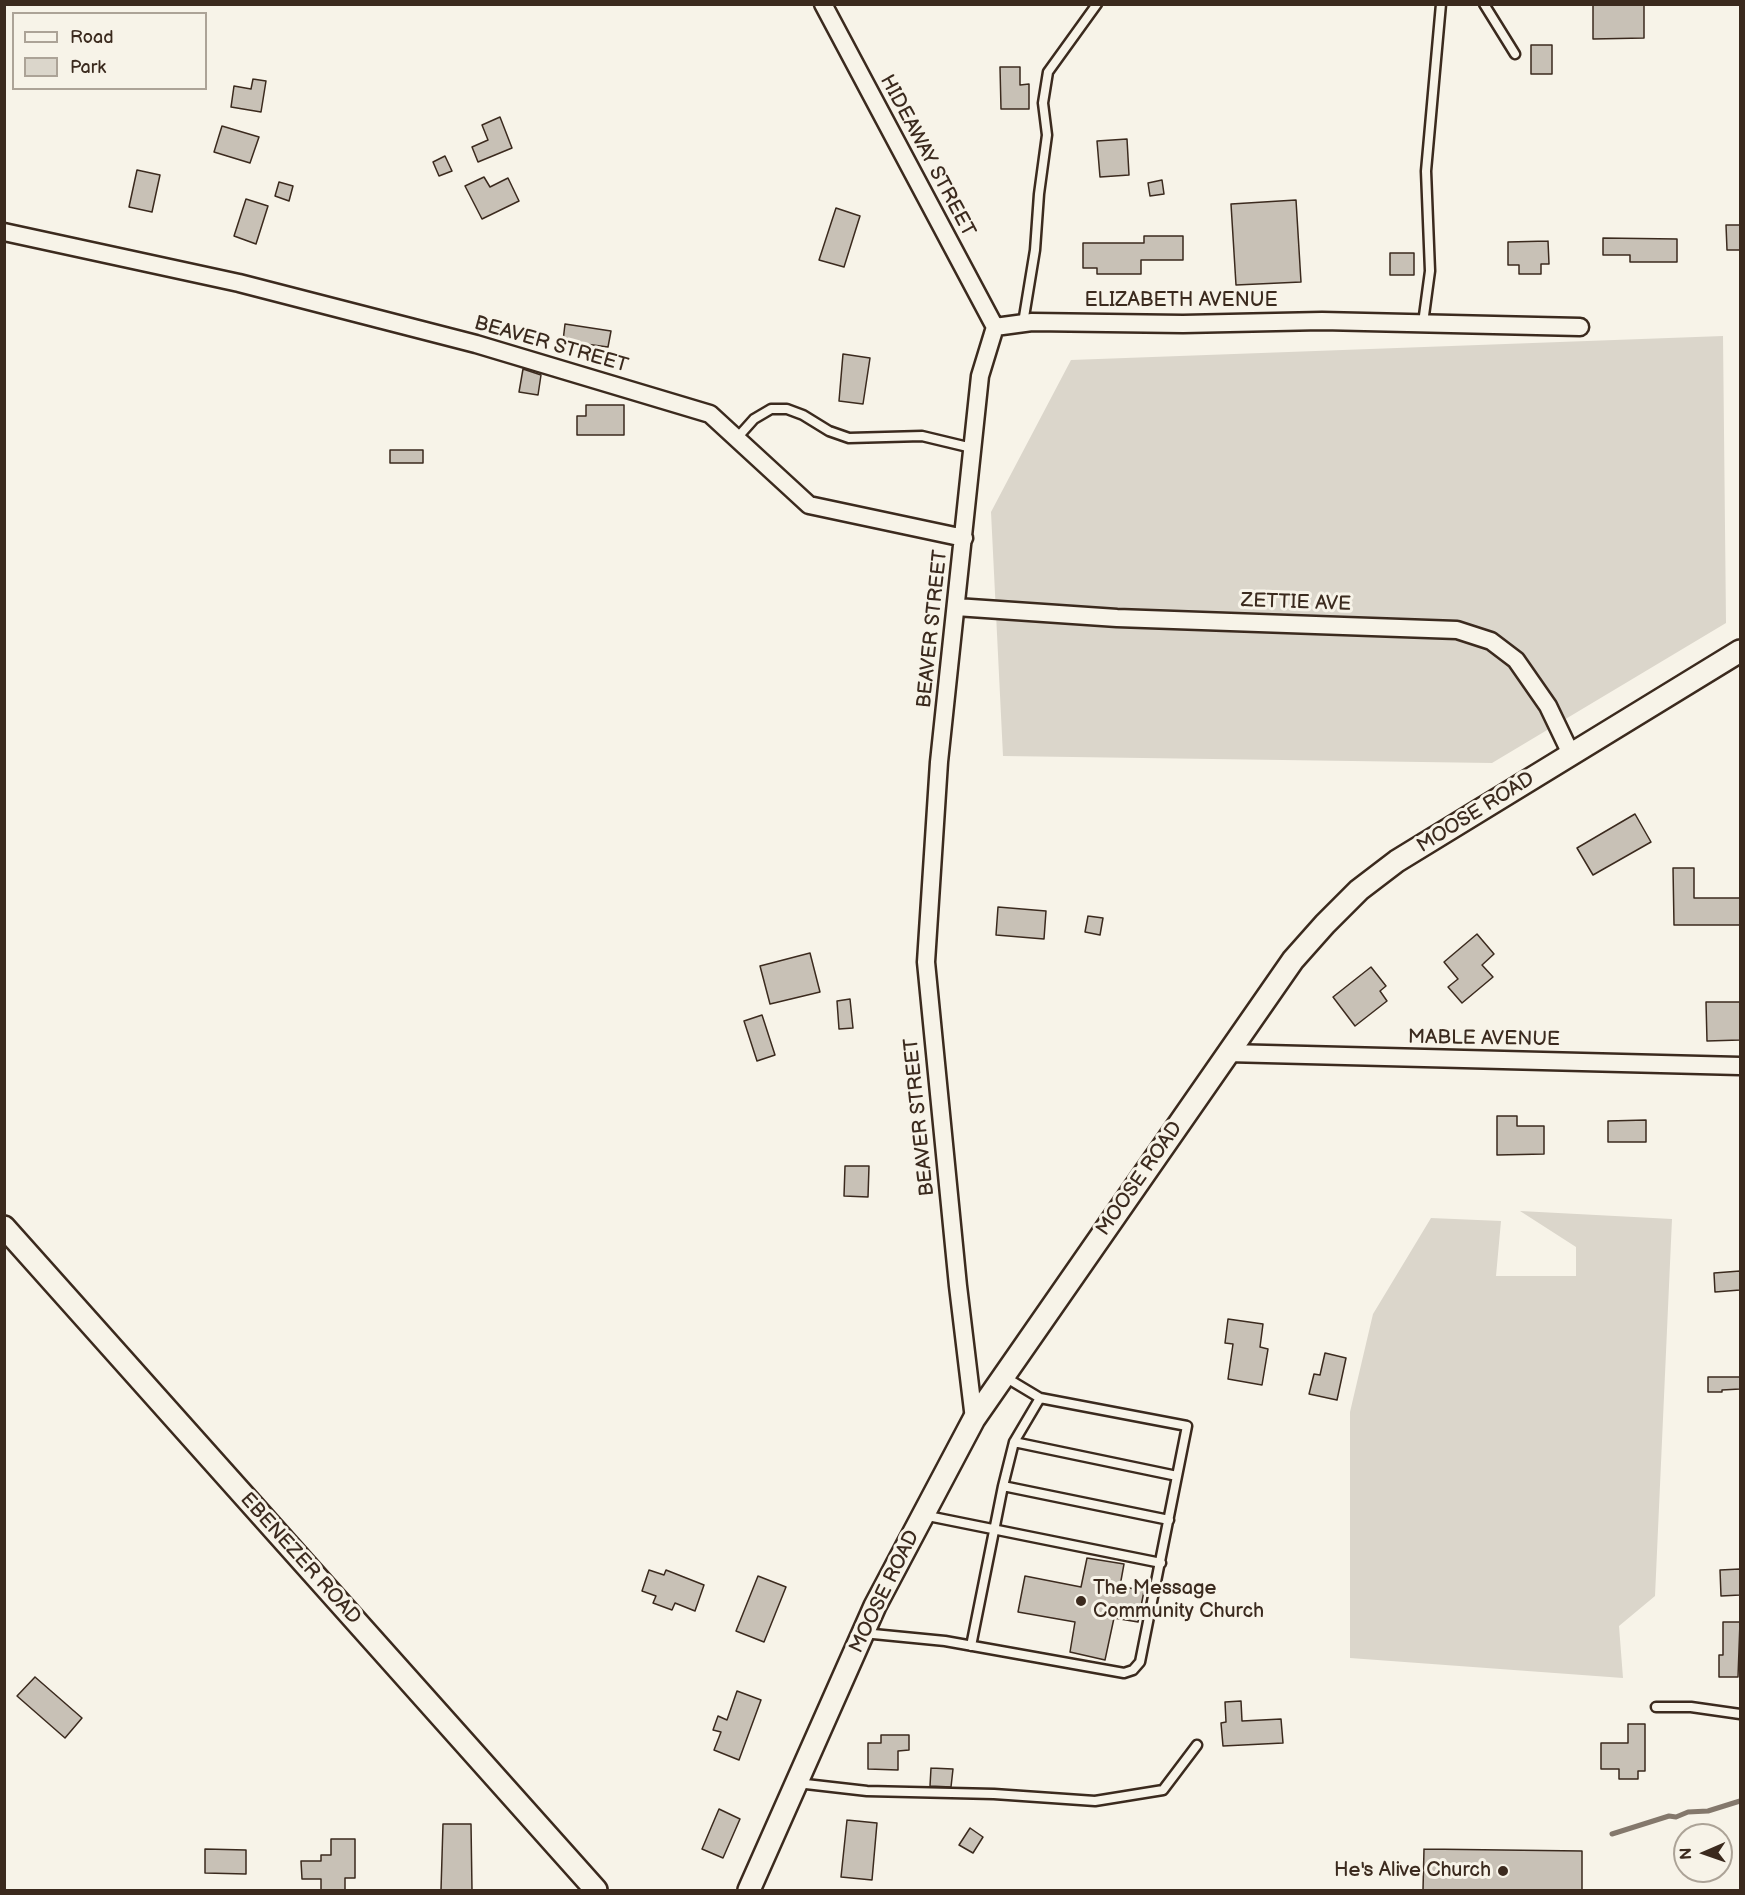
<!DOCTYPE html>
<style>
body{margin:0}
#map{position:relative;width:1745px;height:1895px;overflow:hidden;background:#f7f3e8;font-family:"Balsamiq Sans",sans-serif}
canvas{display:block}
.frame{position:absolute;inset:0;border:6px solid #3b2a1e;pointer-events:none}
.legend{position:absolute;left:12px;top:12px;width:195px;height:78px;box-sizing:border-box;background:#f7f3e8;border:2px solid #aca397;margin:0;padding:8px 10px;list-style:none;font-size:18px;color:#3b2a1e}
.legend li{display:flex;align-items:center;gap:12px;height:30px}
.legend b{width:30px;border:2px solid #aca397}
.north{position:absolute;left:1673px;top:1823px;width:60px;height:60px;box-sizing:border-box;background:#f7f3e8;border:2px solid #aca397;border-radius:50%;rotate:268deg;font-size:16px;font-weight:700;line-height:24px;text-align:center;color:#3b2a1e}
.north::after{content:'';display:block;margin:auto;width:21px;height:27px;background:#3b2a1e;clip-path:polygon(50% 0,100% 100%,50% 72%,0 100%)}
</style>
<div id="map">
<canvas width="1745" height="1895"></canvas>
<div class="frame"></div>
<ul class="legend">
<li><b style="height:8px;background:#f7f3e8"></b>Road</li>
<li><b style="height:16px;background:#dbd6cb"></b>Park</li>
</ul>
<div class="north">N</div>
</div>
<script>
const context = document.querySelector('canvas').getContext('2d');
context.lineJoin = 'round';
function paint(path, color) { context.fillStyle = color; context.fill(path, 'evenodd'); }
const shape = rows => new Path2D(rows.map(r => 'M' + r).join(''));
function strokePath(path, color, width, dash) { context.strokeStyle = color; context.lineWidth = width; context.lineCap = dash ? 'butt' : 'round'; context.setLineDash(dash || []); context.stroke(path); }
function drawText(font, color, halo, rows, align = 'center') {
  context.font = font + ' "Balsamiq Sans",sans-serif'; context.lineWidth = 6; context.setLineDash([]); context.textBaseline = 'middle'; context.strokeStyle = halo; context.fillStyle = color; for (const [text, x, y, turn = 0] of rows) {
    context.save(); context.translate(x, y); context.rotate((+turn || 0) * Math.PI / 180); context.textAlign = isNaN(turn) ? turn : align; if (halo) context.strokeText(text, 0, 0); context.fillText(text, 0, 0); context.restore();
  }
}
const green = shape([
 [1723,336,1726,623,1492,763,1003,756,991,512,1071,360],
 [1520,1211,1672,1219,1655,1596,1619,1626,1623,1678,1350,1658,1350,1412,1373,1314,1431,1218,1501,1221,1496,1276,1576,1276,1576,1247]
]);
const stream = shape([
 [1612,1834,1669,1816,1676,1817,1688,1812,1708,1811,1740,1801]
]);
const building = shape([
 [1644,4,1644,38,1593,39,1593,5,1644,4],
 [1531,45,1552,45,1552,74,1531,74,1531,45],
 [1000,67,1020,67,1020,85,1029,84,1029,109,1001,109,1000,67],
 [253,79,266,81,261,112,231,107,234,86,251,89,253,79],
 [500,117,512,148,478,162,472,147,488,140,482,125,500,117],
 [222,126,259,137,250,163,214,152,222,126],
 [1127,139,1129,175,1100,177,1097,141,1127,139],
 [445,156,452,171,439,176,433,162,445,156],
 [137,170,160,175,152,212,129,207,137,170],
 [484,177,490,187,508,178,519,201,482,219,465,186,484,177],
 [1162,180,1164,194,1150,196,1148,183,1162,180],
 [279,182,293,186,289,201,275,196,279,182],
 [246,199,268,206,256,244,234,236,246,199],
 [1296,200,1301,282,1236,285,1231,204,1296,200],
 [836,208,860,216,844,267,819,260,836,208],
 [1726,225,1740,225,1740,250,1727,250,1726,225],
 [1144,236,1183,236,1183,260,1141,260,1141,274,1097,274,1097,268,1083,268,1083,243,1144,243,1144,236],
 [1603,238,1677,239,1677,262,1630,262,1630,255,1603,255,1603,238],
 [1548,241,1549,264,1541,264,1541,274,1519,274,1519,265,1508,265,1508,242,1548,241],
 [1390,253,1414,253,1414,275,1390,275,1390,253],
 [565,324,611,331,608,347,563,341,565,324],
 [843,354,870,358,863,404,839,401,843,354],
 [523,369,541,375,538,395,519,392,523,369],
 [586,405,624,405,624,435,577,435,577,416,586,416,586,405],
 [390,450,423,450,423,463,390,463,390,450],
 [1635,814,1651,842,1593,875,1577,848,1635,814],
 [1673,868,1694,868,1694,898,1740,898,1740,925,1674,925,1673,868],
 [998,907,1046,911,1044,939,996,935,998,907],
 [1088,916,1103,918,1100,935,1085,932,1088,916],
 [1477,934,1494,954,1482,965,1493,977,1462,1003,1448,987,1458,979,1444,962,1477,934],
 [810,953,820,992,770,1004,760,966,810,953],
 [1371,967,1386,986,1380,991,1387,1001,1355,1026,1333,997,1371,967],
 [850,999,853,1028,839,1029,837,1001,850,999],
 [1706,1002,1740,1002,1740,1040,1707,1041,1706,1002],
 [762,1015,775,1055,757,1061,744,1021,762,1015],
 [1497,1116,1517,1116,1517,1126,1544,1126,1544,1154,1497,1155,1497,1116],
 [1646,1120,1646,1142,1608,1142,1608,1121,1646,1120],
 [845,1166,869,1166,868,1197,844,1196,845,1166],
 [1740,1271,1740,1290,1715,1292,1714,1273,1740,1271],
 [1228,1319,1263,1324,1260,1347,1268,1349,1262,1385,1228,1379,1233,1344,1225,1343,1228,1319],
 [1325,1353,1346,1358,1337,1400,1309,1394,1314,1374,1320,1375,1325,1353],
 [1708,1377,1740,1377,1740,1389,1722,1390,1722,1392,1708,1392,1708,1377],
 [1087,1558,1124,1564,1120,1586,1144,1591,1138,1622,1114,1618,1105,1660,1070,1652,1075,1622,1018,1612,1025,1576,1081,1587,1087,1558],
 [1740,1569,1740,1595,1721,1596,1720,1570,1740,1569],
 [649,1570,664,1575,666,1570,704,1585,695,1611,675,1603,672,1610,653,1603,656,1596,642,1591,649,1570],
 [758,1576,786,1587,764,1642,736,1631,758,1576],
 [1723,1622,1740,1622,1738,1677,1719,1677,1719,1655,1723,1655,1723,1622],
 [35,1677,82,1718,65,1738,17,1696,35,1677],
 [737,1691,761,1700,739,1760,714,1750,721,1732,713,1730,718,1716,727,1720,737,1691],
 [1241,1701,1242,1721,1281,1719,1283,1743,1223,1746,1221,1723,1226,1722,1225,1702,1241,1701],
 [1628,1724,1645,1724,1645,1771,1638,1771,1638,1779,1619,1779,1619,1769,1601,1769,1601,1743,1628,1743,1628,1724],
 [881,1735,909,1735,909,1750,898,1751,898,1770,868,1769,868,1743,881,1743,881,1735],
 [931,1768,953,1769,951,1787,930,1786,931,1768],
 [719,1809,740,1819,723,1858,702,1849,719,1809],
 [847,1820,877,1823,872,1880,841,1877,847,1820],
 [443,1824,471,1824,472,1890,441,1890,443,1824],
 [970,1828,983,1837,973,1853,959,1845,970,1828],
 [331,1839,355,1839,355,1878,345,1878,345,1890,321,1890,321,1879,302,1879,301,1861,321,1861,321,1855,331,1855,331,1839],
 [205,1849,246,1850,246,1874,205,1873,205,1849],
 [1424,1849,1582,1851,1582,1890,1423,1890,1424,1849]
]);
const service = shape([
 [1484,4,1515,54],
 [1023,323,1035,250,1039,194,1047,135,1043,103,1048,72,1097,4],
 [1423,323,1430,271,1426,171,1441,4],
 [737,438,754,419,771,409,787,409,803,415,829,431,849,438,922,436,972,448],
 [1014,1442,1177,1476],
 [1003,1486,1169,1520],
 [923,1515,1161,1563],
 [863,1633,945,1641,1124,1673,1133,1670,1140,1662,1187,1426,1040,1398,1005,1377],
 [971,1646,1003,1486,1014,1442,1040,1398],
 [1656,1707,1691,1707,1740,1714],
 [797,1783,867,1791,994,1794,1095,1801,1163,1790,1197,1745]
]);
const minor = shape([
 [823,4,995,327],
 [4,232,239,283,476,344,710,414,809,505,964,538],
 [995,327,1032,322,1183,324,1322,321,1580,327],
 [956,607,1117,618,1457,630,1491,641,1516,660,1548,706,1571,754],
 [1227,1053,1740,1066],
 [974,1419,958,1286,926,962,939,762,980,376,995,327]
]);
const tertiary = shape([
 [4,1227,596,1890],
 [749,1890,875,1606,974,1419,1293,960,1325,924,1359,890,1397,861,1740,651]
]);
const markers = [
 [1081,1601,6,"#3b2a1e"],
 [1503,1871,6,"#3b2a1e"]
];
const streetNames = [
 ["HIDEAWAY STREET",927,156,62],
 ["ELIZABETH AVENUE",1181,301],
 ["BEAVER STREET",551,345,16],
 ["ZETTIE AVE",1296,603,2],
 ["BEAVER STREET",933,629,-84],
 ["MOOSE ROAD",1476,813,-32],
 ["MABLE AVENUE",1484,1039,1],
 ["BEAVER STREET",920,1117,-96],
 ["MOOSE ROAD",1140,1179,-55],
 ["EBENEZER ROAD",300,1559,48],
 ["MOOSE ROAD",885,1592,-64]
];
const poiNames = [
 ["The Message",1093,1589],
 ["Community Church",1093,1612],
 ["He's Alive Church",1491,1871,"right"]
];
paint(green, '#dbd6cb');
strokePath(stream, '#84786c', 5);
paint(building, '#c8c1b6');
strokePath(building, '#3b2a1e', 1.5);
strokePath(service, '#3b2a1e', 13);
strokePath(minor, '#3b2a1e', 21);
strokePath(tertiary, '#3b2a1e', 26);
strokePath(service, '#f7f3e8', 8);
strokePath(minor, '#f7f3e8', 16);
strokePath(tertiary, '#f7f3e8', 21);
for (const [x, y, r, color] of markers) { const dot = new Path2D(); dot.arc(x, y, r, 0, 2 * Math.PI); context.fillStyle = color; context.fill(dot); strokePath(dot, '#f7f3e8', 2); }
drawText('20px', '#3b2a1e', '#f7f3e8', streetNames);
drawText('20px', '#3b2a1e', '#f7f3e8', poiNames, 'left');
</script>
